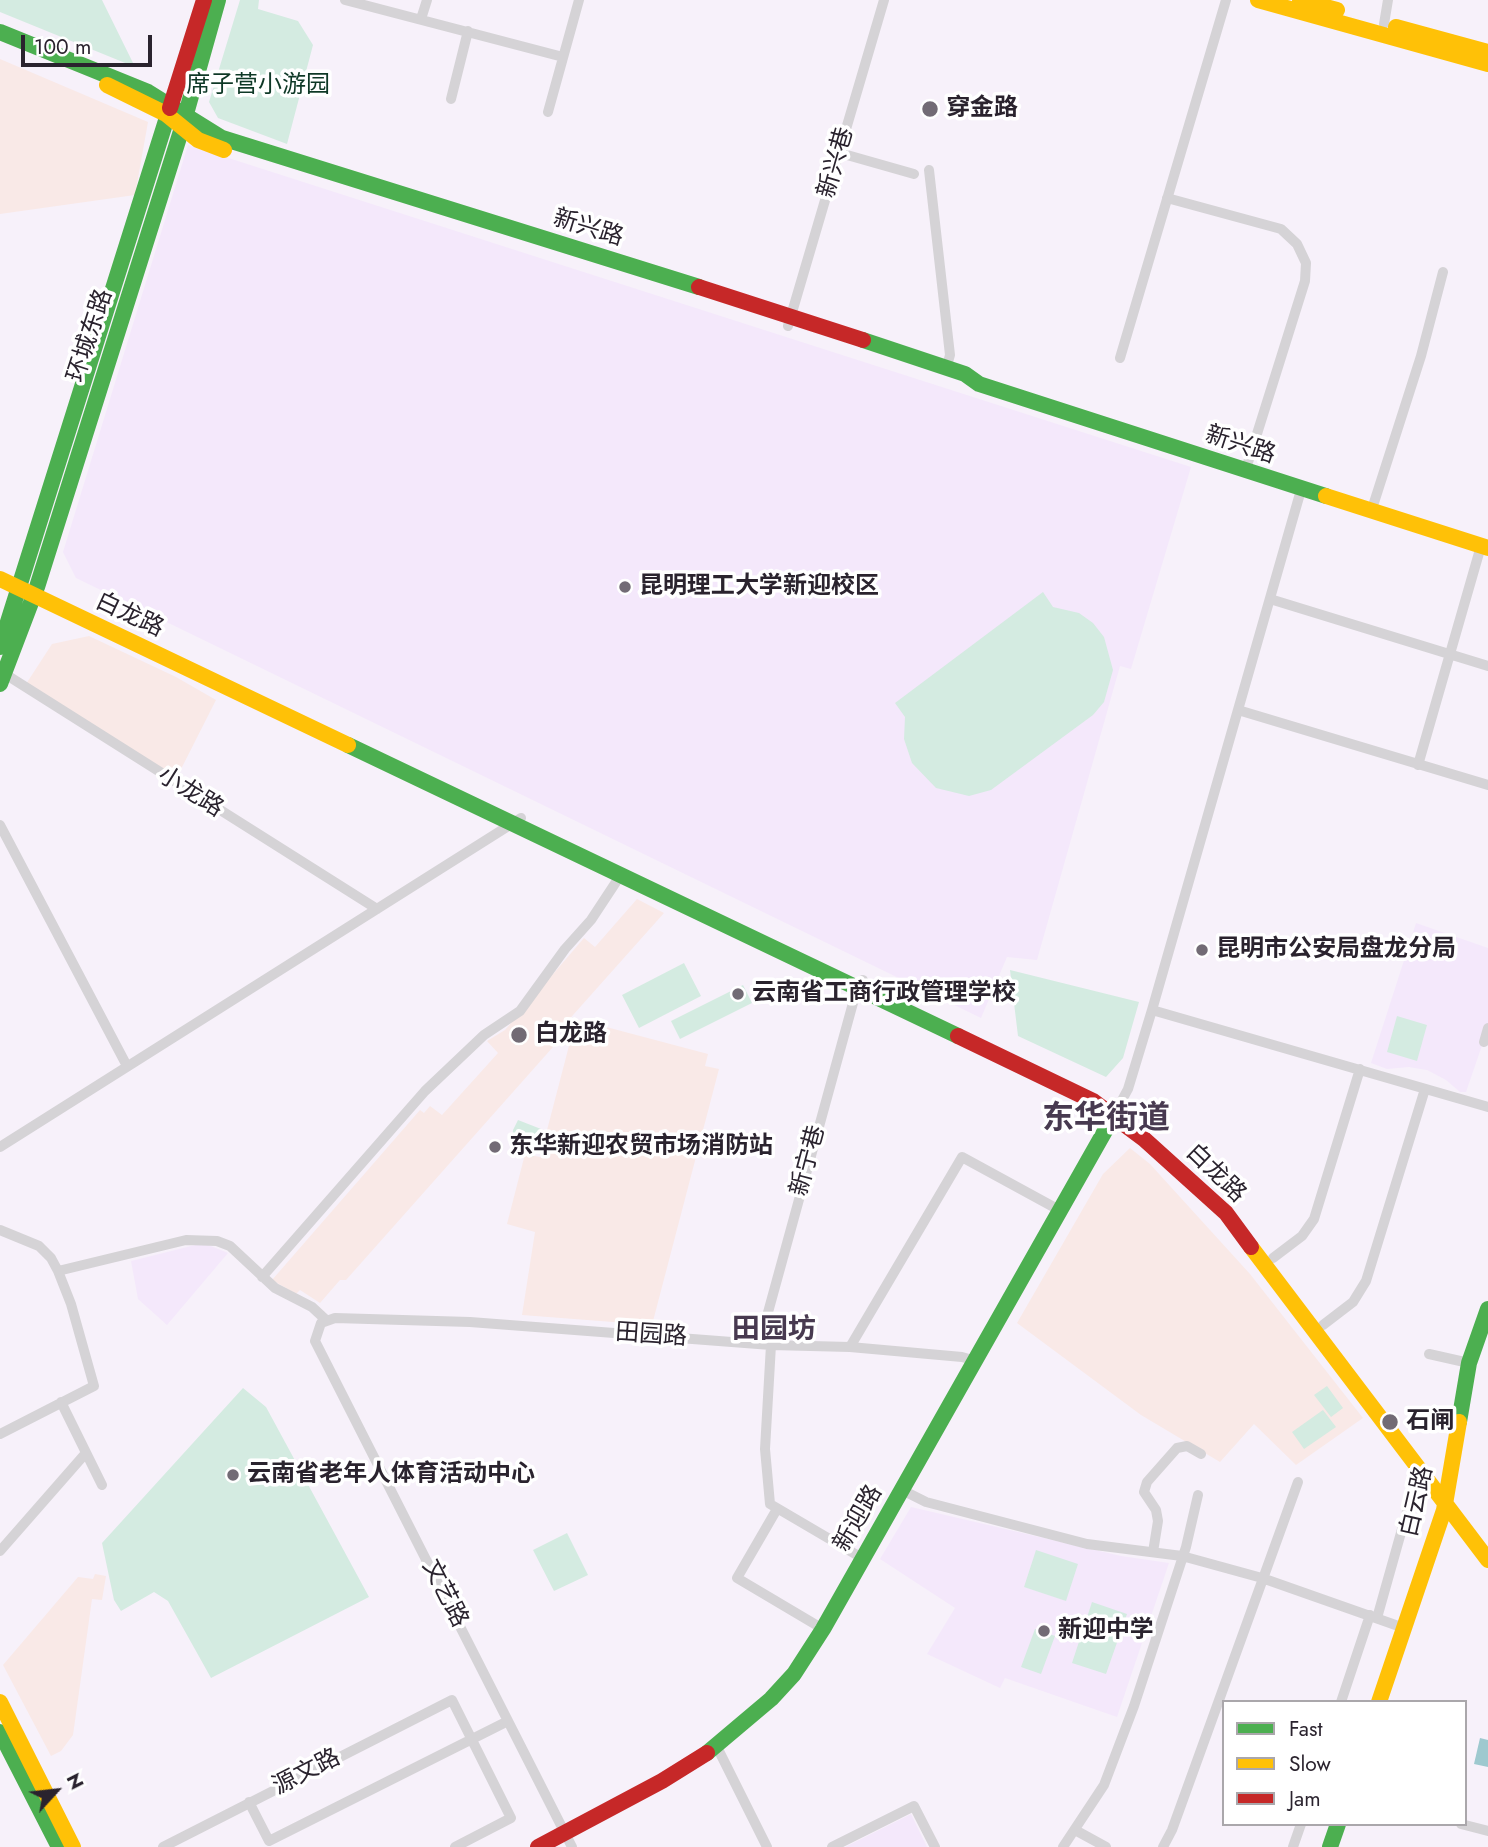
<!DOCTYPE html>
<meta charset="utf-8">
<style>
body{margin:0}
#map{position:relative;width:1488px;height:1847px;overflow:hidden;background:#f7f1fa;font-family:Jost,sans-serif}
canvas{display:block}
.legend{position:absolute;left:1222px;top:1700px;width:245px;height:126px;box-sizing:border-box;background:#fff;border:2px solid #aaa7ab;margin:0;padding:9px 12px;list-style:none;font-size:21px;color:#2a232e}
.legend li{display:flex;align-items:center;gap:14px;height:35px}
.legend b{width:35px;border:2px solid #aaa7ab}
.north{position:absolute;left:21px;top:1756px;width:70px;height:70px;-webkit-text-stroke:5px #fff;paint-order:stroke;rotate:63deg;font-size:19px;font-weight:700;line-height:28px;text-align:center;color:#2a232e}
.north::after{content:'';display:block;margin:auto;width:24px;height:32px;background:#2a232e;clip-path:polygon(50% 0,100% 100%,50% 72%,0 100%)}
.scale{position:absolute;left:21px;top:35px;width:131px;height:32px;box-sizing:border-box;border:4px solid #2a232e;border-top:0;padding-left:9px;font-size:21px;line-height:24px;white-space:nowrap;color:#2a232e;-webkit-text-stroke:5px #fff;paint-order:stroke}
</style>
<div id="map">
<canvas width="1488" height="1847"></canvas>
<ul class="legend">
<li><b style="height:9px;background:#4caf50"></b>Fast</li>
<li><b style="height:9px;background:#ffc107"></b>Slow</li>
<li><b style="height:9px;background:#c62828"></b>Jam</li>
</ul>
<div class="north">N</div>
<div class="scale">100 m</div>
</div>
<script>
const context = document.querySelector('canvas').getContext('2d');
context.lineJoin = 'round';
function paint(path, color) { context.fillStyle = color; context.fill(path, 'evenodd'); }
const shape = rows => new Path2D(rows.map(r => 'M' + r).join(''));
function strokePath(path, color, width, dash) { context.strokeStyle = color; context.lineWidth = width; context.lineCap = dash ? 'butt' : 'round'; context.setLineDash(dash || []); context.stroke(path); }
function drawText(font, color, halo, rows, align = 'center') {
  context.font = font + ' Jost,"Noto Sans SC",sans-serif'; context.lineWidth = 7; context.setLineDash([]); context.textBaseline = 'middle'; context.strokeStyle = halo; context.fillStyle = color; for (const [text, x, y, turn = 0] of rows) {
    context.save(); context.translate(x, y); context.rotate((+turn || 0) * Math.PI / 180); context.textAlign = isNaN(turn) ? turn : align; if (halo) context.strokeText(text, 0, 0); context.fillText(text, 0, 0); context.restore();
  }
}
const commercial = shape([
 [0,59,148,122,135,195,0,214],
 [89,636,176,677,216,700,175,781,26,684,52,644],
 [637,899,664,913,549,1042,553,1047,346,1280,340,1280,320,1303,300,1290,296,1294,272,1280,420,1110,424,1113,430,1106,442,1115,498,1053,487,1041,505,1030,584,938,595,947],
 [576,1019,708,1054,705,1066,719,1069,652,1325,522,1315,535,1232,507,1224,525,1154,540,1157],
 [1130,1148,1150,1164,1250,1274,1363,1418,1296,1465,1254,1424,1220,1462,1141,1415,1017,1323,1103,1174],
 [95,1574,106,1576,102,1600,92,1599,73,1735,61,1751,51,1756,3,1665,78,1577,93,1579]
]);
const built = shape([
 [188,145,1191,467,1131,669,1120,666,1037,960,1007,957,981,1018,76,578,63,552],
 [1416,923,1488,948,1488,1028,1466,1092,1460,1092,1446,1080,1427,1070,1409,1067,1387,1069,1371,1063],
 [195,1245,208,1245,228,1253,167,1325,138,1299,131,1261],
 [911,1507,1121,1556,1169,1563,1117,1717,1005,1678,1000,1688,927,1654,955,1608,880,1559],
 [911,1814,927,1847,845,1847]
]);
const green = shape([
 [0,0,102,0,135,67,0,12],
 [240,0,259,0,258,9,298,21,313,45,287,144,218,118,209,102],
 [1043,592,1053,607,1079,613,1093,623,1104,637,1113,670,1104,702,1093,715,991,790,969,796,936,788,912,763,904,739,905,717,895,703],
 [684,963,701,996,639,1028,622,995],
 [1010,970,1139,1002,1123,1058,1106,1077,1018,1036],
 [743,985,752,1003,680,1039,671,1021],
 [1397,1016,1427,1025,1417,1061,1387,1052],
 [518,1120,541,1129,533,1157,518,1153,512,1146,513,1130],
 [1327,1386,1343,1408,1331,1417,1314,1395],
 [243,1388,266,1407,369,1597,211,1678,168,1601,154,1592,121,1611,114,1600,102,1543],
 [1323,1410,1336,1427,1304,1449,1292,1432],
 [567,1533,588,1575,554,1591,533,1550],
 [1036,1550,1078,1564,1066,1601,1024,1587],
 [1092,1602,1127,1614,1106,1674,1072,1663],
 [1035,1629,1055,1636,1041,1674,1021,1667]
]);
const water = shape([
 [1480,1738,1488,1740,1488,1767,1474,1764]
]);
const street = shape([
 [345,0,563,57],
 [421,19,427,0],
 [1384,24,1388,0],
 [451,99,468,31],
 [548,112,579,0],
 [840,153,914,174],
 [929,170,950,355,946,369],
 [1167,198,1281,229,1297,244,1306,263,1305,281,1245,472],
 [788,326,884,0],
 [1120,358,1226,0],
 [1371,512,1421,356,1443,272],
 [1270,599,1488,666],
 [5,674,377,909],
 [1238,710,1488,785],
 [1418,765,1481,546],
 [0,825,127,1066],
 [1152,1010,1488,1107],
 [1484,1042,1488,1028],
 [1114,1115,1128,1089,1152,1010,1301,490],
 [0,1147,521,818],
 [0,1230,39,1246,51,1258,58,1271,186,1240,217,1241,230,1246,275,1288,312,1307,326,1320],
 [1273,1258,1302,1236,1314,1219,1360,1069],
 [262,1277,425,1091,484,1035,520,1011,565,949,591,920,620,876],
 [1323,1325,1353,1302,1366,1281,1425,1089],
 [764,1344,767,1316,853,1003,863,980],
 [771,1345,765,1449,770,1504,862,1558],
 [850,1347,962,1157,1061,1211],
 [1429,1354,1469,1363],
 [61,1402,102,1485],
 [0,1434,94,1386,71,1304,58,1271],
 [902,1490,926,1502,1087,1544,1182,1556,1262,1578,1404,1628],
 [777,1509,737,1578,823,1629],
 [0,1551,85,1454],
 [1153,1552,1158,1521,1156,1510,1144,1492,1147,1482,1177,1448,1187,1446,1201,1454],
 [1377,1618,1413,1490,1427,1478],
 [1341,1702,1370,1615],
 [717,1747,767,1847],
 [249,1802,269,1841,508,1721],
 [1461,1824,1488,1831],
 [1075,1830,1106,1847],
 [163,1847,452,1700,511,1818,455,1847],
 [572,1847,315,1341,321,1323,335,1318,470,1322,771,1345,850,1347,962,1357,976,1361],
 [832,1847,914,1806,935,1847],
 [1063,1847,1104,1785,1134,1706,1186,1547,1198,1495],
 [1163,1847,1172,1830,1298,1482],
 [1293,1847,1301,1824]
]);
const fast = shape([
 [0,32,148,92,222,138,699,287],
 [863,340,965,374,979,384,1326,496],
 [0,647,170,108],
 [0,684,37,587,182,128,218,0],
 [348,745,958,1036],
 [1459,1422,1469,1363,1488,1309],
 [0,1732,59,1847],
 [707,1753,771,1699,794,1674,823,1629,1114,1115],
 [1330,1847,1338,1824]
]);
const slow = shape([
 [1258,0,1488,64],
 [1300,0,1337,10],
 [1396,27,1488,52],
 [107,85,166,114,198,140,224,150],
 [1326,496,1488,548],
 [0,579,348,745],
 [1251,1247,1488,1560],
 [0,1702,73,1847],
 [1379,1702,1444,1510,1459,1422]
]);
const jam = shape([
 [170,108,204,0],
 [699,287,863,340],
 [958,1036,1093,1101,1144,1139,1226,1213,1251,1247],
 [538,1847,662,1781,707,1753]
]);
const markers = [
 [930,109,9,"#726b75"],
 [625,587,7,"#726b75"],
 [1202,950,7,"#726b75"],
 [738,994,7,"#726b75"],
 [519,1035,9,"#726b75"],
 [495,1147,7,"#726b75"],
 [1390,1422,9,"#726b75"],
 [233,1475,7,"#726b75"],
 [1044,1631,7,"#726b75"]
];
const parkNames = [
 ["席子营小游园",258,86]
];
const poiNames = [
 ["穿金路",946,109],
 ["昆明理工大学新迎校区",639,587],
 ["昆明市公安局盘龙分局",1216,950],
 ["云南省工商行政管理学校",752,994],
 ["白龙路",535,1035],
 ["东华新迎农贸市场消防站",509,1147],
 ["石闸",1406,1422],
 ["云南省老年人体育活动中心",247,1475],
 ["新迎中学",1058,1631]
];
const streetNames = [
 ["新兴巷",837,163,-74],
 ["新兴路",588,229,17],
 ["环城东路",91,336,-72],
 ["新兴路",1240,446,18],
 ["白龙路",129,616,25],
 ["小龙路",190,793,32],
 ["新宁巷",809,1161,-75],
 ["白龙路",1215,1174,44],
 ["田园路",651,1336,4],
 ["白云路",1418,1502,-77],
 ["新迎路",859,1519,-60],
 ["文艺路",444,1594,63],
 ["源文路",307,1773,-27]
];
const quarterNames = [
 ["田园坊",774,1331]
];
const districtNames = [
 ["东华街道",1106,1120]
];
paint(commercial, '#f9e9e7');
paint(built, '#f4e8fb');
paint(green, '#d4ebe1');
paint(water, '#9ec9cf');
strokePath(street, '#d5d3d6', 10);
strokePath(fast, '#4caf50', 16);
strokePath(slow, '#ffc107', 16);
strokePath(jam, '#c62828', 16);
for (const [x, y, r, color] of markers) { const dot = new Path2D(); dot.arc(x, y, r, 0, 2 * Math.PI); context.fillStyle = color; context.fill(dot); strokePath(dot, '#fff', 2.5); }
drawText('24px', '#0e3826', '#fff', parkNames);
drawText('bold 24px', '#2a232e', '#fff', poiNames, 'left');
drawText('24px', '#2a232e', '#fff', streetNames);
drawText('bold 28px', '#483a50', '#fff', quarterNames);
drawText('bold 32px', '#483a50', '#fff', districtNames);
</script>
